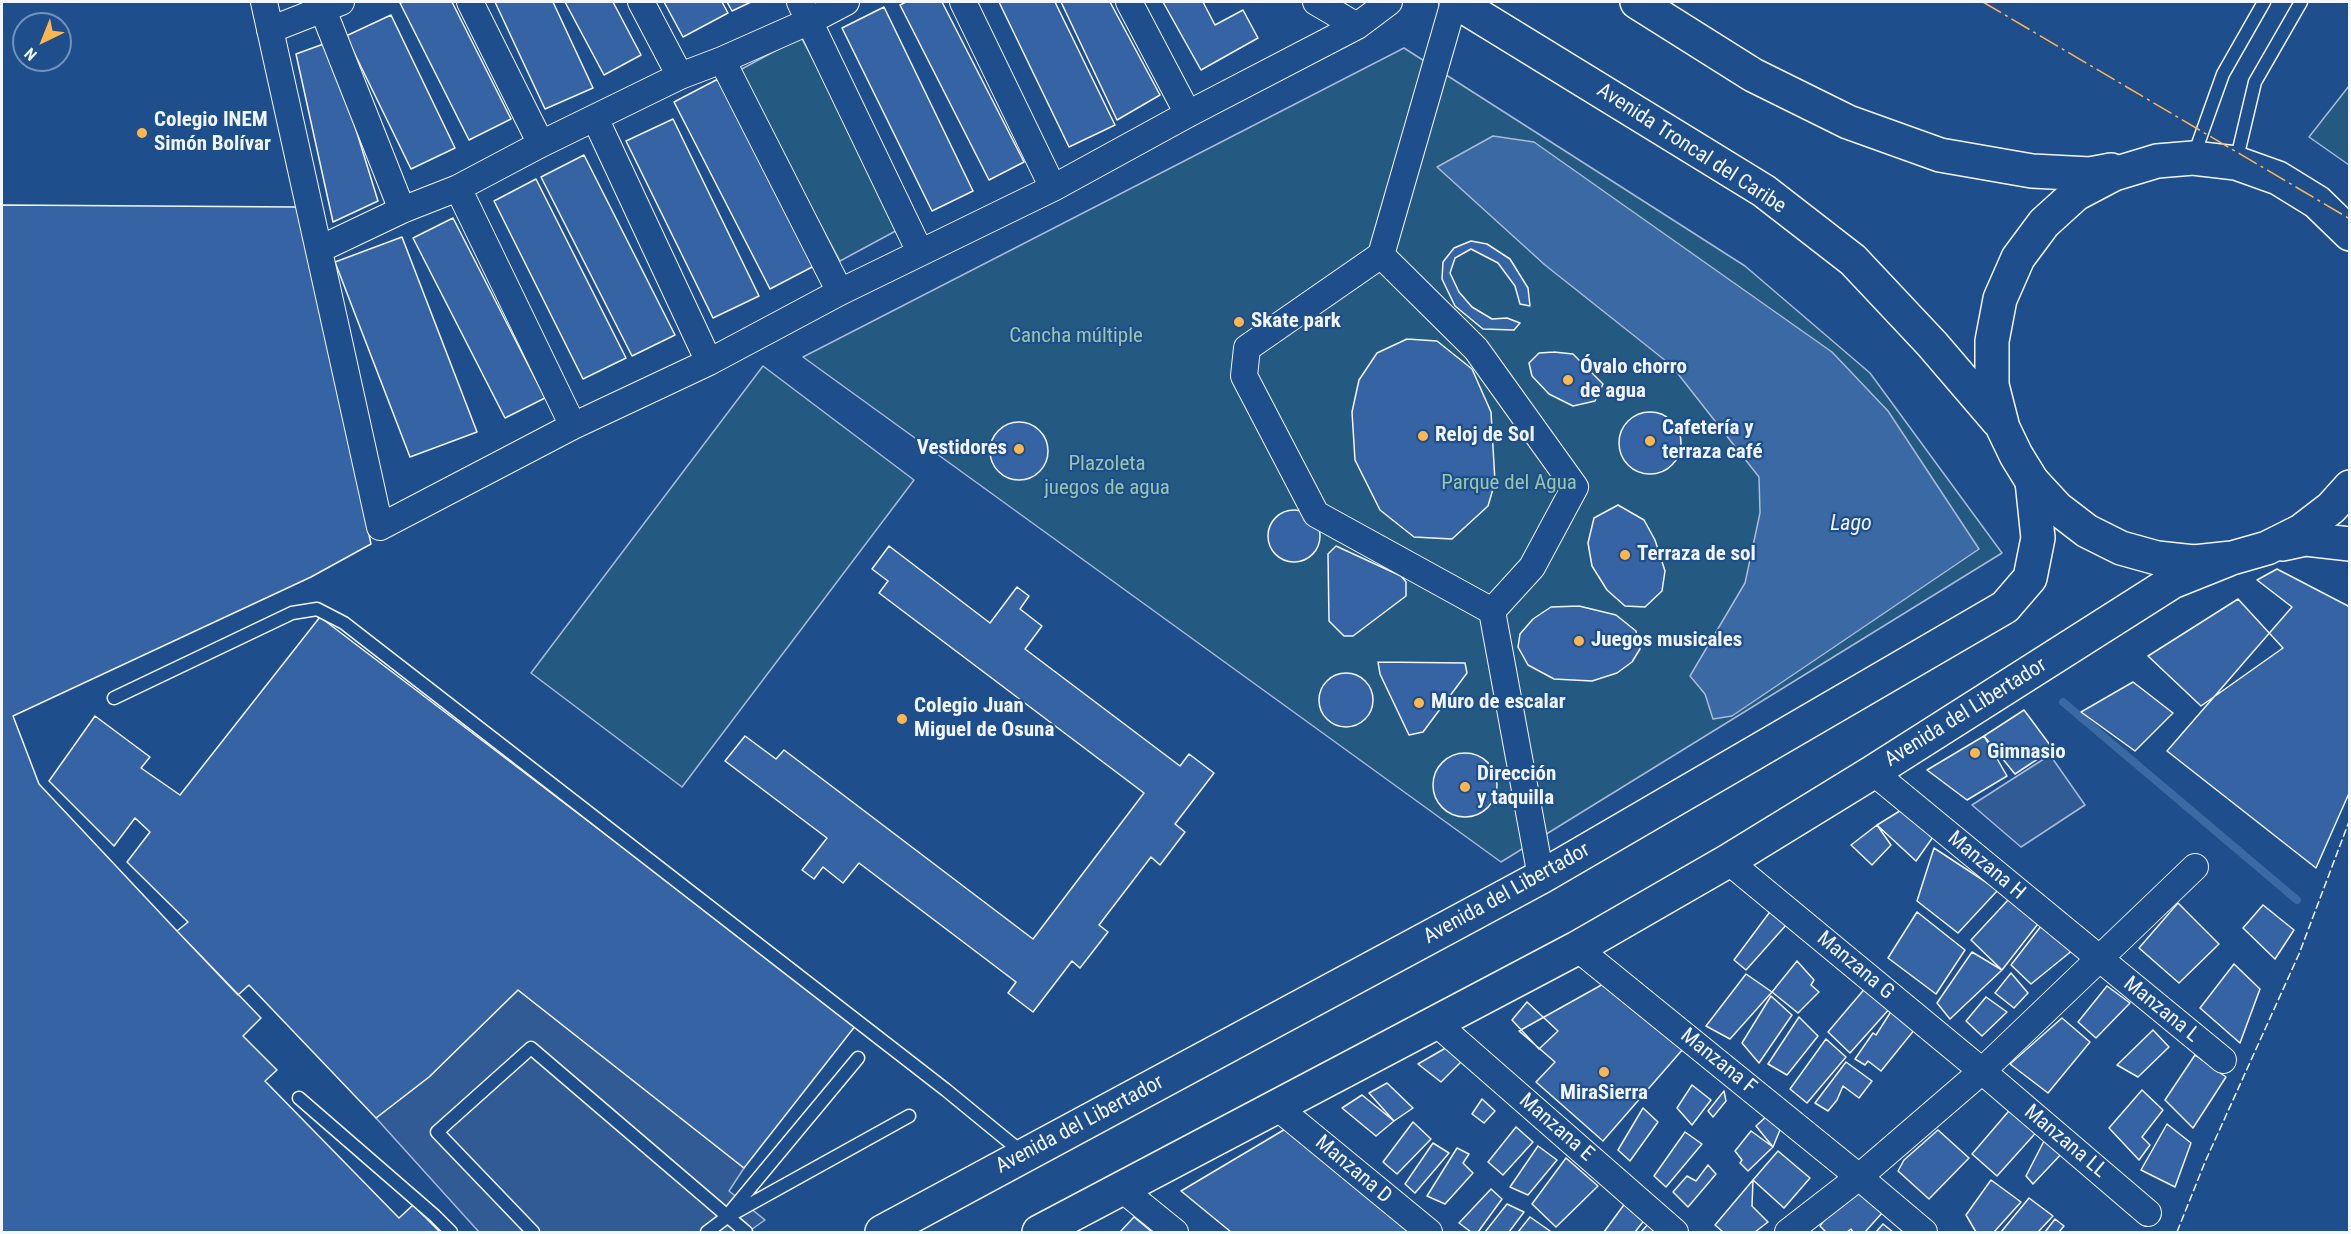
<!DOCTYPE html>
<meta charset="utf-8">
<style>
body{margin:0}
#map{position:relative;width:2351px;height:1234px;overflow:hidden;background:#1f4e8c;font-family:"Roboto Condensed",sans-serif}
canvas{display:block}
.frame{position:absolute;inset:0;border:3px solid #f2f6ff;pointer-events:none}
.north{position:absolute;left:12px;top:12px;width:60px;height:60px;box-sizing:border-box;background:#1f4e8c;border:2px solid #7391ba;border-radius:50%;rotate:223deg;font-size:16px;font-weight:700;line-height:24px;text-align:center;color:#f2f6ff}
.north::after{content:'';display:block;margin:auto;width:21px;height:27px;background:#ffb74d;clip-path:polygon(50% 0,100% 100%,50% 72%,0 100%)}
</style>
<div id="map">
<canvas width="2351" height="1234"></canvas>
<div class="frame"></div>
<div class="north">N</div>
</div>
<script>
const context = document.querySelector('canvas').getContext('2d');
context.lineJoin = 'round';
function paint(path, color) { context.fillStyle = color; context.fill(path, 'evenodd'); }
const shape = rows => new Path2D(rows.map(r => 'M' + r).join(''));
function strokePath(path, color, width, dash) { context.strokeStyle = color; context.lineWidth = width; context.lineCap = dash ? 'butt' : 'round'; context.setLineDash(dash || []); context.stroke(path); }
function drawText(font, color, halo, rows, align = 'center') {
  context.font = font + ' "Roboto Condensed",sans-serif'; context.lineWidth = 4.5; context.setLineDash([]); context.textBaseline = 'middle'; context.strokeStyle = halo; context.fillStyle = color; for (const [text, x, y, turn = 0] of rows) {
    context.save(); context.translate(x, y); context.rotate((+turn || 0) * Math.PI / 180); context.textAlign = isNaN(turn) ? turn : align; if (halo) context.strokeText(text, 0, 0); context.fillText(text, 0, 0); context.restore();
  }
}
const green = shape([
 [801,37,903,227,840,261,738,71,801,37],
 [1404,48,1745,266,1870,373,2002,553,1501,862,803,357,1404,48],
 [2349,86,2349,165,2309,137,2349,86],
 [763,366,914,480,682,787,531,673,763,366]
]);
const parking = shape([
 [2050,755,2085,805,2021,847,1972,805,2050,755],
 [518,990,744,1168,729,1191,765,1220,748,1232,479,1232,376,1118,429,1077,518,990]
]);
const water = shape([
 [1493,136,1534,142,1832,352,1888,411,1979,549,1732,716,1713,719,1705,694,1690,676,1745,583,1760,513,1759,477,1671,365,1545,265,1437,167,1493,136]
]);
const stream = shape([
 [2063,702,2297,900]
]);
const building = shape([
 [404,2,452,2,511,119,469,140,400,3,404,2],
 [495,2,553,2,593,88,545,109,495,2],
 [565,2,613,2,641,55,604,75,565,2],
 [664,2,722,2,728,13,683,37,664,2],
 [727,2,751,2,732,11,727,2],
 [906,2,942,2,1024,162,989,180,900,5,906,2],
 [999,2,1055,2,1115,125,1069,147,999,2],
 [1061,2,1110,2,1160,95,1117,120,1061,2],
 [1163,2,1203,2,1215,25,1243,10,1258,38,1201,70,1163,2],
 [884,7,973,191,932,211,842,28,884,7],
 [391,15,455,148,411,169,346,36,391,15],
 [329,42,378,201,333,222,296,54,329,42],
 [718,79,814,266,770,289,674,102,718,79],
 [673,119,759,296,713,318,626,141,673,119],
 [584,155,675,335,632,356,541,177,584,155],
 [536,179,626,358,583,379,494,201,536,179],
 [2,205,299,207,371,544,311,577,13,716,39,784,177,931,261,1018,243,1036,277,1070,265,1081,399,1218,413,1205,440,1232,2,1232,2,205],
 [453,218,545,398,505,418,413,238,453,218],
 [402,237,477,432,410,457,335,262,402,237],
 [1471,241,1487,244,1510,259,1528,288,1530,306,1520,304,1515,286,1498,263,1471,249,1455,258,1450,273,1459,292,1472,307,1492,319,1507,318,1520,323,1514,330,1483,329,1455,306,1442,279,1443,262,1454,248,1471,241],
 [1407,339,1437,341,1472,369,1491,412,1495,482,1488,506,1452,539,1414,537,1380,510,1355,460,1352,412,1359,380,1377,353,1407,339],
 [1554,352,1573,354,1603,384,1595,401,1573,406,1549,394,1532,376,1529,363,1539,353,1554,352],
 '1619 443a31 31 0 1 1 62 0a31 31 0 1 1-62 0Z',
 '990 451a29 29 0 1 1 58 0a29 29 0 1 1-58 0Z',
 [1618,505,1644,520,1655,540,1665,571,1662,591,1645,607,1625,606,1607,590,1592,566,1588,543,1594,518,1618,505],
 '1268 536a26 26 0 1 1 52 0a26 26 0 1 1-52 0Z',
 [889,546,990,623,1017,587,1029,596,1020,609,1042,626,1025,649,1180,766,1189,754,1214,773,1175,824,1185,832,1160,865,1151,857,1099,925,1108,932,1080,968,1072,961,1033,1012,1008,993,1016,982,859,863,843,883,823,867,814,879,802,870,827,838,725,761,745,736,776,759,784,750,1033,939,1144,793,879,593,888,581,872,569,889,546],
 [1336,546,1401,576,1406,582,1406,596,1353,636,1344,636,1329,621,1328,554,1336,546],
 [2277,569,2350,607,2350,791,2316,868,2167,751,2292,607,2257,580,2277,569],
 [2238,599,2283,648,2201,706,2148,656,2238,599],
 [1579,606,1616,615,1636,631,1640,649,1632,662,1617,673,1592,681,1554,679,1528,665,1518,647,1520,634,1533,619,1551,607,1579,606],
 [320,617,856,1025,744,1168,518,990,429,1077,376,1118,249,985,238,995,177,931,188,922,127,862,150,832,135,818,114,846,49,781,95,716,150,757,141,768,180,795,320,617],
 [1378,662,1465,663,1467,673,1423,732,1409,735,1380,674,1378,662],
 '1319 700a27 27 0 1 1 54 0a27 27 0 1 1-54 0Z',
 [2133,682,2173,713,2135,751,2081,712,2133,682],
 [2024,710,2053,749,2015,774,1984,736,2024,710],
 [1984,736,2007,776,1967,800,1927,770,1984,736],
 '1433 785a32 32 0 1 1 64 0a32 32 0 1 1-64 0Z',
 [1903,809,1933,837,1916,861,1877,825,1903,809],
 [1877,825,1891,845,1872,865,1851,845,1877,825],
 [1934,848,1998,890,1958,933,1917,901,1934,848],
 [2009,899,2041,920,2002,970,1971,940,2009,899],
 [2178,903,2219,944,2179,983,2139,948,2178,903],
 [2263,905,2294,930,2275,959,2243,928,2263,905],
 [1772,909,1787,924,1746,970,1734,960,1772,909],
 [1917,912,1965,950,1936,994,1888,958,1917,912],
 [2045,921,2079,945,2031,984,2011,965,2045,921],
 [1972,952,2002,970,1950,1019,1937,1003,1972,952],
 [1797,961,1814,980,1811,985,1819,992,1798,1013,1772,992,1797,961],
 [2234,964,2260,989,2240,1043,2200,1008,2234,964],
 [2011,973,2028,993,2014,1008,1995,993,2011,973],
 [1746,974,1772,992,1730,1039,1706,1026,1746,974],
 [1605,983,1683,1049,1603,1141,1536,1082,1555,1062,1519,1031,1605,983],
 [1867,986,1891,1007,1850,1053,1828,1032,1867,986],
 [2107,986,2130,1003,2096,1038,2078,1022,2107,986],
 [1771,996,1792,1015,1759,1063,1742,1043,1771,996],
 [1986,997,2007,1012,1982,1036,1966,1021,1986,997],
 [1527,1002,1558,1031,1539,1049,1512,1020,1527,1002],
 [1892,1010,1915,1029,1881,1071,1868,1061,1865,1065,1855,1059,1873,1033,1876,1035,1892,1010],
 [1799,1017,1818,1036,1787,1075,1768,1064,1799,1017],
 [2062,1018,2090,1042,2048,1093,2010,1064,2062,1018],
 [2153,1030,2169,1047,2138,1077,2117,1065,2153,1030],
 [1826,1039,1846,1057,1807,1103,1790,1089,1826,1039],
 [1449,1046,1464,1059,1441,1082,1418,1064,1449,1046],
 [2195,1055,2226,1077,2193,1128,2165,1100,2195,1055],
 [1846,1062,1872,1081,1859,1098,1843,1086,1837,1100,1828,1111,1815,1103,1846,1062],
 [1387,1083,1413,1108,1394,1121,1369,1093,1387,1083],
 [1692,1085,1711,1100,1692,1125,1677,1108,1692,1085],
 [2142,1090,2163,1110,2142,1137,2150,1145,2139,1160,2109,1128,2142,1090],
 [1724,1091,1726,1101,1713,1117,1708,1111,1724,1091],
 [1362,1095,1394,1121,1376,1136,1342,1108,1362,1095],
 [1482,1099,1495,1111,1484,1123,1472,1114,1482,1099],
 [2014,1105,2041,1127,1997,1176,1972,1154,2014,1105],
 [1643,1108,1658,1122,1630,1161,1618,1150,1643,1108],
 [1769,1114,1780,1130,1773,1147,1756,1126,1769,1114],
 [1413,1122,1431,1139,1397,1174,1383,1162,1413,1122],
 [2167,1124,2191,1143,2175,1187,2141,1170,2167,1124],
 [1516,1127,1533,1142,1503,1175,1488,1162,1516,1127],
 [1287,1128,1411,1232,1231,1232,1181,1191,1287,1128],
 [1938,1130,1969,1158,1929,1199,1898,1171,1904,1160,1938,1130],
 [1751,1131,1773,1147,1748,1171,1740,1163,1742,1160,1735,1151,1751,1131],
 [1685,1132,1702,1144,1666,1187,1654,1176,1685,1132],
 [2045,1139,2065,1150,2033,1184,2026,1176,2045,1139],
 [1433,1143,1449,1153,1415,1193,1405,1184,1433,1143],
 [1538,1146,1557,1160,1528,1195,1510,1187,1538,1146],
 [1457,1148,1469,1154,1463,1163,1473,1173,1445,1204,1427,1196,1457,1148],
 [1778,1151,1810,1178,1784,1208,1753,1180,1778,1151],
 [1566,1158,1598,1186,1556,1227,1532,1204,1566,1158],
 [1708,1165,1716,1174,1688,1207,1673,1192,1687,1176,1696,1181,1708,1165],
 [1753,1180,1752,1206,1768,1222,1755,1232,1723,1232,1715,1225,1753,1180],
 [1991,1180,2021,1202,1994,1232,1976,1232,1966,1215,1991,1180],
 [1859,1187,1883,1212,1865,1232,1853,1232,1851,1229,1847,1232,1826,1232,1820,1226,1834,1206,1859,1187],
 [1491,1189,1502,1199,1478,1232,1471,1232,1459,1223,1491,1189],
 [2029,1198,2053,1216,2038,1232,2001,1232,2029,1198],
 [1626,1202,1646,1218,1635,1232,1604,1232,1626,1202],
 [1507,1204,1524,1212,1509,1232,1485,1232,1507,1204],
 [1134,1217,1152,1232,1120,1232,1134,1217],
 [1530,1217,1550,1231,1548,1232,1518,1232,1530,1217],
 [2055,1219,2064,1226,2059,1232,2045,1232,2055,1219],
 [1649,1223,1660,1232,1641,1232,1649,1223],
 [1883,1224,1893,1232,1876,1232,1883,1224]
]);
const lane = shape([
 [2194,155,2223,74,2264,2],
 [2236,162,2255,82,2301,2],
 [114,698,292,613,317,609,344,623,946,1090,1024,1154],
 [299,1098,435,1216,451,1232],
 [731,1211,858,1058],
 [533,1232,437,1132,531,1048,746,1232],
 [707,1232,727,1217,909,1116]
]);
const street = shape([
 [264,2,380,527,573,426,709,362,840,292,1053,188,1188,114,1357,26,1389,2],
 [470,2,541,144],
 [641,2,680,76],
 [800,2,920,252],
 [963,2,1053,188],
 [1129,2,1188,114],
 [1316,2,1357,26],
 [1454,2,1381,255,1476,349,1575,487,1532,567,1492,611,1541,877],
 [323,10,402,210],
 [270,30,341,2],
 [722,60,840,292],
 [595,118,709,362],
 [458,188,573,426],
 [320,249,402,210,458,188,541,144,680,76,722,60,810,21,846,2],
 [1381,255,1247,348,1244,376,1316,514,1492,611],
 [1873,772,2223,1060],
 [1728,861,1982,1071,2148,1213],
 [1577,948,1859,1177,1924,1232],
 [1436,1023,1675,1232],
 [1277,1107,1429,1232],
 [1122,1189,1175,1232],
 [1788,1232,1859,1177,1982,1071,2195,867]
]);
const secondary = shape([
 [882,1232,1541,877,2005,607,2030,578,2038,538,2032,481],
 [1039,1232,1577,948,1728,861,1873,772,2172,582,2227,560]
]);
const highway = shape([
 [1456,2,1764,191,1853,260,1932,344,1998,421],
 [1637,2,1753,75,1848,122,1940,155,2032,171,2090,174,2111,170],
 [2350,234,2317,202,2278,178,2236,163,2193,158,2157,161,2114,174,2076,194,2044,223,2018,258,2000,299,1992,341,1992,385,2003,428,2016,455,2032,481,2057,508,2087,531,2121,548,2157,558,2194,562,2232,558,2267,548,2301,531,2331,508,2350,487],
 [2283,544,2306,539,2350,544]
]);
const fence = shape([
 [2177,1232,2205,1162,2299,954,2350,819]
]);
const power = shape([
 [1983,2,2350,219]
]);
const markers = [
 [142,133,6,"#ffb74d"],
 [1239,322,6,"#ffb74d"],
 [1568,380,6,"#ffb74d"],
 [1423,436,6,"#ffb74d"],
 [1650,441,6,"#ffb74d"],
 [1019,449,6,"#ffb74d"],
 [1625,555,6,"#ffb74d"],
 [1579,641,6,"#ffb74d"],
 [1419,703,6,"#ffb74d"],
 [902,719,6,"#ffb74d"],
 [1975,753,6,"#ffb74d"],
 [1465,787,6,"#ffb74d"],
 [1604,1072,6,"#ffb74d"]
];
const poiNames = [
 ["Colegio INEM",154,121],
 ["Simón Bolívar",154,145],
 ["Skate park",1251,322],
 ["Óvalo chorro",1580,368],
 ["de agua",1580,392],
 ["Cafetería y",1662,429],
 ["terraza café",1662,453],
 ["Reloj de Sol",1435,436],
 ["Vestidores",1007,449,"right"],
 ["Terraza de sol",1637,555],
 ["Juegos musicales",1591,641],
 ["Muro de escalar",1431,703],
 ["Colegio Juan",914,707],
 ["Miguel de Osuna",914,731],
 ["Gimnasio",1987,753],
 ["Dirección",1477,775],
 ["y taquilla",1477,799],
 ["MiraSierra",1604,1094,"center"]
];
const streetNames = [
 ["Avenida Troncal del Caribe",1691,149,33],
 ["Avenida del Libertador",1966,713,-32],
 ["Manzana H",1986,866,40],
 ["Avenida del Libertador",1507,894,-29],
 ["Manzana G",1855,966,40],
 ["Manzana L",2161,1010,39],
 ["Manzana F",1718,1062,39],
 ["Avenida del Libertador",1080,1125,-28],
 ["Manzana E",1556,1128,41],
 ["Manzana LL",2065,1142,40],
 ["Manzana D",1353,1170,40]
];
const parkNames = [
 ["Cancha múltiple",1076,337],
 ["Plazoleta",1107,465],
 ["juegos de agua",1107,489],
 ["Parque del Agua",1509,484]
];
const waterNames = [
 ["Lago",1851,524]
];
paint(green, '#245a82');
strokePath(green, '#a8bbd7', 1.5);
paint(parking, '#305b95');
strokePath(parking, '#a8bbd7', 1.5);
paint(water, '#3b69a3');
strokePath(water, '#a8bbd7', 1.5);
strokePath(stream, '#3b69a3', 8);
paint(building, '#3563a3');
strokePath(building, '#f2f6ff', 1.5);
strokePath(lane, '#f2f6ff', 15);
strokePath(street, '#f2f6ff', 28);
strokePath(secondary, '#f2f6ff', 36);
strokePath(highway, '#f2f6ff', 36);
strokePath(lane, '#1f4e8c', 12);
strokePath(street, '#1f4e8c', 26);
strokePath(secondary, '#1f4e8c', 33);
strokePath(highway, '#1f4e8c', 33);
strokePath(fence, '#f2f6ff', 1.5, [8, 3]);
strokePath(power, '#ffb74d', 1.5, [21, 4.5, 3, 4.5]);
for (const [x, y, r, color] of markers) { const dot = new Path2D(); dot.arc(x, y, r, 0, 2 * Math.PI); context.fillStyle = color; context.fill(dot); strokePath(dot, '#1f4e8c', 2); }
drawText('bold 21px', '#f2f6ff', '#1f4e8c', poiNames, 'left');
drawText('21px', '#f2f6ff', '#1f4e8c', streetNames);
drawText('21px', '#97c8a6', '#1f4e8c', parkNames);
drawText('italic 22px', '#f2f6ff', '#1f4e8c', waterNames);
</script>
